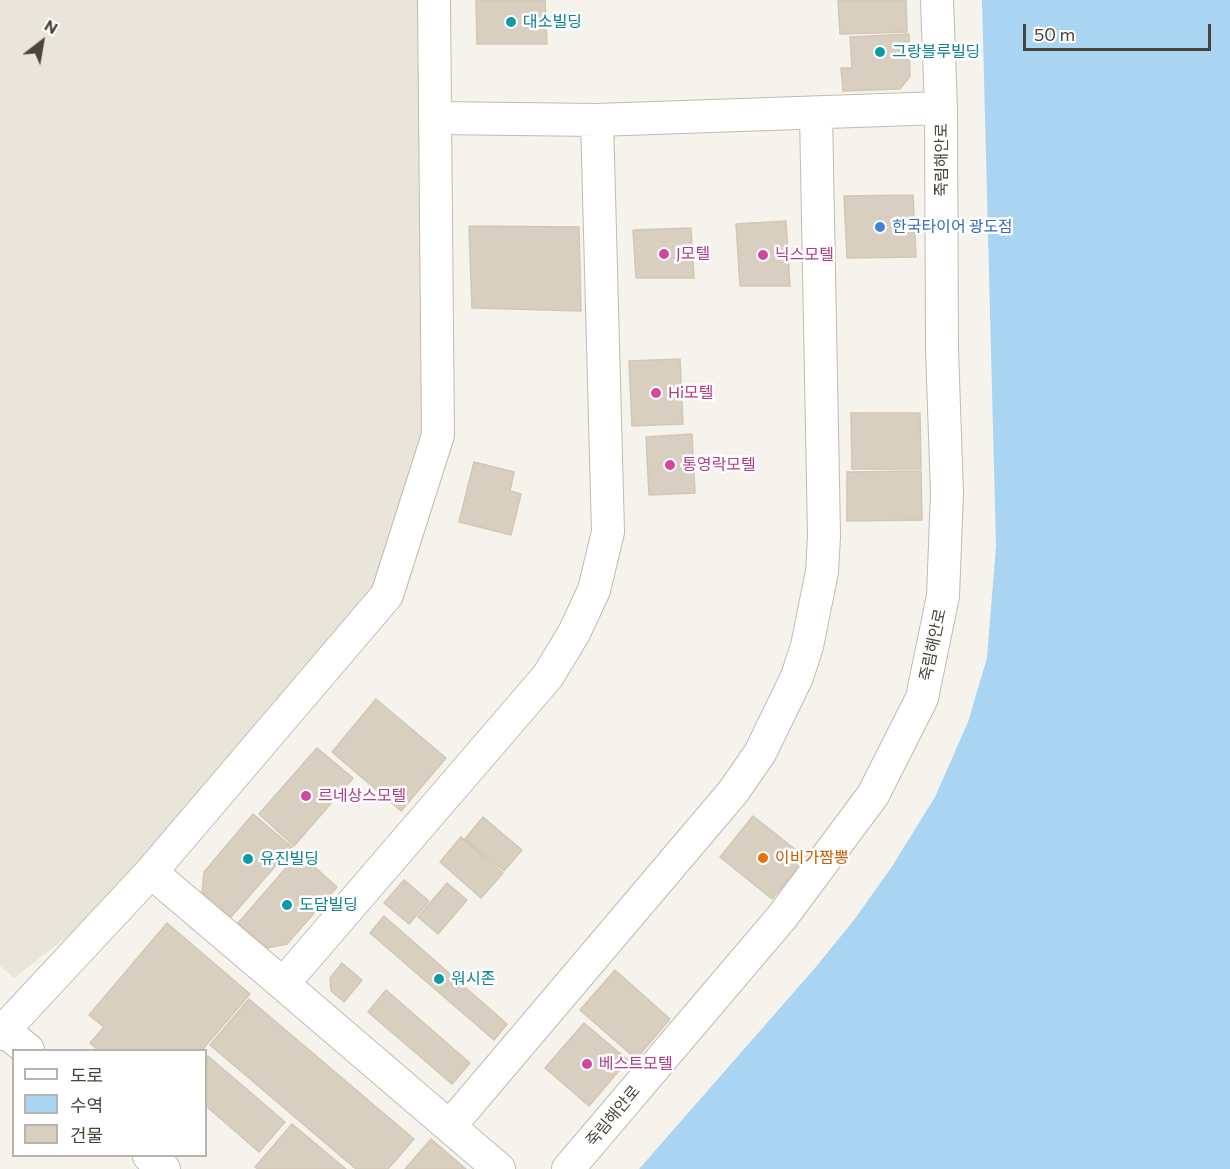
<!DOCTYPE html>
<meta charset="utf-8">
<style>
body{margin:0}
#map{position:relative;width:1230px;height:1169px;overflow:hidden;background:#f6f3ec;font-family:Commissioner,"Noto Sans KR",sans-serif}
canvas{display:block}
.legend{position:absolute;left:12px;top:1049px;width:195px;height:108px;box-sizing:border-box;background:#fff;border:2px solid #b7b4b0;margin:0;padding:8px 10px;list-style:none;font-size:18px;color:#4b4439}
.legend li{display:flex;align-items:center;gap:12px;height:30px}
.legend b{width:30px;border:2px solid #b7b4b0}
.north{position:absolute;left:12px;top:12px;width:60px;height:60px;-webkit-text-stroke:4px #fff;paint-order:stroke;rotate:31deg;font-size:16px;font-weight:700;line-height:24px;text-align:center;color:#4b4439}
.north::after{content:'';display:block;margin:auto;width:21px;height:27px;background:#4b4439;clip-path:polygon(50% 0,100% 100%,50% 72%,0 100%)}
.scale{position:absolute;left:1023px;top:24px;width:188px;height:27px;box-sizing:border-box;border:3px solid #4b4439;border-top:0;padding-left:8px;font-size:18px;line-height:21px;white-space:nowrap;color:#4b4439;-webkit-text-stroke:4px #fff;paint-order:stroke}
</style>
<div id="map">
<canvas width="1230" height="1169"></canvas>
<ul class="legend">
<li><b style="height:8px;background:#fff"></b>도로</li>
<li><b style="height:16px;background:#a9d4f2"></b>수역</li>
<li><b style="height:16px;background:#d8cfc1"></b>건물</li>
</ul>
<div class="north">N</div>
<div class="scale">50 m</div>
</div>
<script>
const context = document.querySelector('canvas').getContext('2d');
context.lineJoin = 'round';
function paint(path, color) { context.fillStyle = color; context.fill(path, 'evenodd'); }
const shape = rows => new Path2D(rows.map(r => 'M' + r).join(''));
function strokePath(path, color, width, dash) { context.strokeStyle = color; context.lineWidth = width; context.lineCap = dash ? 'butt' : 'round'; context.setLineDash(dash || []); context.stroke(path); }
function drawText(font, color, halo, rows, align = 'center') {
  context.font = font + ' Commissioner,"Noto Sans KR",sans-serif'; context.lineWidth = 5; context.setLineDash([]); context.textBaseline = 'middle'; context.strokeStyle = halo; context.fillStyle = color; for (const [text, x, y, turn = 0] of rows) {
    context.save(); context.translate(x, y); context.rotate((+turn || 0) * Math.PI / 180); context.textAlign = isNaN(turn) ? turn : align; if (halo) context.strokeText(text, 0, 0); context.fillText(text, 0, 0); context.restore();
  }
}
const residential = shape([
 [0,0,434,0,438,435,387,595,151,872,14,978,0,966]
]);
const water = shape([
 [982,0,1230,0,1230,1169,639,1169,815,968,854,920,891,868,935,797,968,722,987,658,996,546]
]);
const building = shape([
 [476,0,545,0,547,44,477,44,476,0],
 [838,0,906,0,907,32,840,34,838,0],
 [909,34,910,76,900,89,843,91,841,68,852,68,850,37,909,34],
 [913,195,916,257,847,258,844,196,913,195],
 [786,221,790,286,740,286,736,224,786,221],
 [469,226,579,227,581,311,472,308,469,226],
 [691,228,694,278,636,278,633,230,691,228],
 [680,359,683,424,632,426,629,361,680,359],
 [851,413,920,413,921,469,852,469,851,413],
 [692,434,695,493,649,495,646,437,692,434],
 [474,462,514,472,510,491,521,494,511,535,459,522,474,462],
 [921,471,922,520,847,521,847,472,921,471],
 [376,699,446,758,401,811,332,752,376,699],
 [317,748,353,778,294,846,259,814,317,748],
 [253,814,292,847,231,917,202,893,204,872,253,814],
 [753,816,806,858,772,899,720,857,753,816],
 [483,817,522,850,504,871,465,839,483,817],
 [461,837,503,873,481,898,440,862,461,837],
 [299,853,337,887,287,944,267,948,238,923,299,853],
 [404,880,429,901,409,924,384,903,404,880],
 [447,883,467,900,438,934,418,917,447,883],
 [384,916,507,1024,494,1040,370,933,384,916],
 [167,923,250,994,202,1050,98,1050,90,1043,104,1027,89,1015,167,923],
 [342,963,362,980,344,1002,331,991,330,978,342,963],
 [615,970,670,1019,636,1059,580,1010,615,970],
 [386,990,470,1063,452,1084,368,1012,386,990],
 [249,999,414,1139,388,1169,356,1169,210,1045,249,999],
 [584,1023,628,1060,589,1106,545,1068,584,1023],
 [208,1056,285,1122,259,1152,206,1106,206,1059,208,1056],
 [292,1124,346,1169,258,1169,255,1167,292,1124],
 [431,1139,466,1169,405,1169,431,1139]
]);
const minor = shape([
 [435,118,597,120,608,532,594,590,574,633,548,676,283,984,499,1169],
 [597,120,941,108],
 [151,872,283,984],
 [0,1027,28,1050],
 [0,1034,151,872,387,595,438,435,434,0],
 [450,1126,733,792,760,753,797,677,807,646,813,616,822,572,824,536,816,113],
 [149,1156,164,1169],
 [568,1169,782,917,873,795,922,698,943,596,947,493,942,350,941,108,937,0]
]);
const markers = [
 [511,22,6,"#0f9aa8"],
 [880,52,6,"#0f9aa8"],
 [880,227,6,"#3f7fe0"],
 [664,254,6,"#d1479c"],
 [763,255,6,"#d1479c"],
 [656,393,6,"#d1479c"],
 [670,465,6,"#d1479c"],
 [306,796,6,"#d1479c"],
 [763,858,6,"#e8710a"],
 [248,859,6,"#0f9aa8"],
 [287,905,6,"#0f9aa8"],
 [439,979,6,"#0f9aa8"],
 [587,1064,6,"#d1479c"]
];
const cultureNames = [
 ["대소빌딩",523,22],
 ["그랑블루빌딩",892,52],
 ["유진빌딩",260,859],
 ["도담빌딩",299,905],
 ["워시존",451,979]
];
const streetNames = [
 ["죽림해안로",942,160,-90],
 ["죽림해안로",933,645,-78],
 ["죽림해안로",613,1116,-50]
];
const shopNames = [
 ["한국타이어 광도점",892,227]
];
const hotelNames = [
 ["J모텔",676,254],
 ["닉스모텔",775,255],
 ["Hi모텔",668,393],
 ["통영락모텔",682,465],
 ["르네상스모텔",318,796],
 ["베스트모텔",599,1064]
];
const foodNames = [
 ["이비가짬뽕",775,858]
];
paint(residential, '#eae5da');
paint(water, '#a9d4f2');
paint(building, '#d8cfc1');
strokePath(building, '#d3c7b4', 1.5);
strokePath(minor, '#c2bbae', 34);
strokePath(minor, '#fff', 32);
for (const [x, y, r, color] of markers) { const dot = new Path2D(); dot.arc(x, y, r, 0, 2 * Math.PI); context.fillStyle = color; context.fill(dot); strokePath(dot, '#fff', 2); }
drawText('16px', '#0d838f', '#fff', cultureNames, 'left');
drawText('16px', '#4b4439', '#fff', streetNames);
drawText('16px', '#366cbe', '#fff', shopNames, 'left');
drawText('16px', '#b23c85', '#fff', hotelNames, 'left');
drawText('16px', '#c56008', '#fff', foodNames, 'left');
</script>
